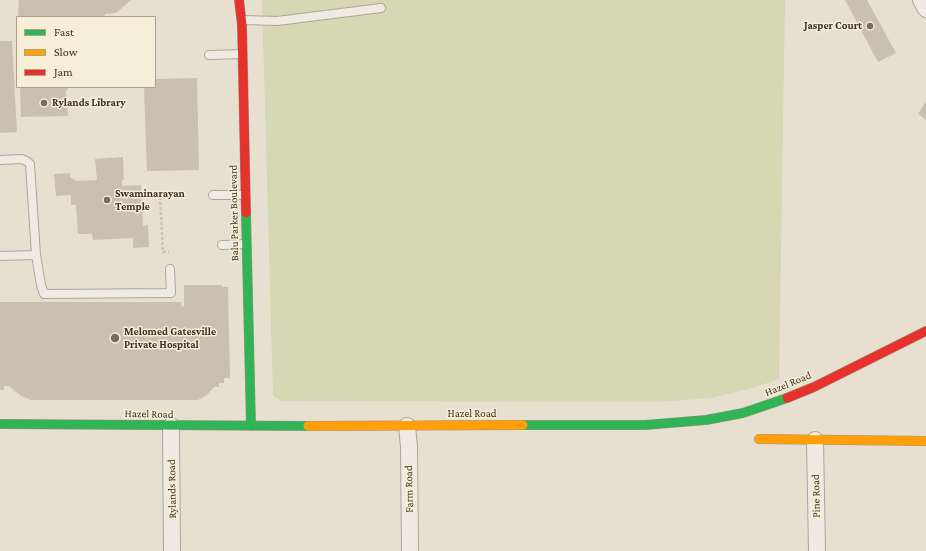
<!DOCTYPE html>
<style>
body{margin:0}
#map{position:relative;width:926px;height:551px;overflow:hidden;background:#e7e0d1;font-family:"Crimson Pro",serif}
canvas{display:block}
.legend{position:absolute;left:16px;top:16px;width:140px;height:72px;box-sizing:border-box;background:#f7eed8;border:1px solid #ada18e;margin:0;padding:5px 7px;list-style:none;font-size:12px;color:#3d2e20}
.legend li{display:flex;align-items:center;gap:8px;height:20px}
.legend b{width:20px;border:1px solid #ada18e}
</style>
<div id="map">
<canvas width="926" height="551"></canvas>
<ul class="legend">
<li><b style="height:5px;background:#30b455"></b>Fast</li>
<li><b style="height:5px;background:#ff9f0a"></b>Slow</li>
<li><b style="height:5px;background:#e5322d"></b>Jam</li>
</ul>
</div>
<script>
const context = document.querySelector('canvas').getContext('2d');
context.lineJoin = 'round';
function paint(path, color) { context.fillStyle = color; context.fill(path, 'evenodd'); }
const shape = rows => new Path2D(rows.map(r => 'M' + r).join(''));
function strokePath(path, color, width, dash) { context.strokeStyle = color; context.lineWidth = width; context.lineCap = dash ? 'butt' : 'round'; context.setLineDash(dash || []); context.stroke(path); }
function drawText(font, color, halo, rows, align = 'center') {
  context.font = font + ' "Crimson Pro",serif'; context.lineWidth = 3; context.setLineDash([]); context.textBaseline = 'middle'; context.strokeStyle = halo; context.fillStyle = color; for (const [text, x, y, turn = 0] of rows) {
    context.save(); context.translate(x, y); context.rotate((+turn || 0) * Math.PI / 180); context.textAlign = isNaN(turn) ? turn : align; if (halo) context.strokeText(text, 0, 0); context.fillText(text, 0, 0); context.restore();
  }
}
const green = shape([
 [262,0,785,0,779,379,756,387,711,398,659,402,281,401,273,395]
]);
const building = shape([
 [19,0,131,0,116,13,105,14,104,17,18,17],
 [845,0,867,0,896,53,878,62],
 [0,41,12,41,17,132,0,133],
 [197,78,199,170,147,171,144,87,155,87,155,79],
 [20,87,67,87,68,90,66,90,68,116,21,117],
 [926,101,926,120,918,114],
 [123,157,124,180,122,180,122,186,141,185,143,226,148,225,149,247,133,248,133,238,93,240,92,234,78,234,76,205,71,205,71,195,56,196,54,174,70,173,70,177,77,181,97,180,95,159],
 [184,285,222,285,222,287,228,287,230,378,224,378,224,383,219,383,219,387,214,387,207,395,198,400,31,400,21,396,9,386,4,386,4,390,0,390,0,302,181,302,181,306,184,307]
]);
const path = shape([
 [160,197,163,252,169,252]
]);
const lane = shape([
 [243,20,277,21,381,8],
 [209,55,242,54],
 [0,160,22,159,28,162,30,164,36,255,0,256],
 [213,195,245,195],
 [222,245,246,244],
 [36,255,41,285,44,294,171,293,170,269]
]);
const street = shape([
 [921,0,926,9],
 [171,426,172,551],
 [407,426,409,447,410,551],
 [815,440,817,551]
]);
const fast = shape([
 [246,213,251,426],
 [0,424,308,426],
 [523,425,645,425,706,420,743,413,787,398]
]);
const slow = shape([
 [308,426,523,425],
 [759,439,926,441]
]);
const jam = shape([
 [239,0,242,25,246,213],
 [787,398,814,387,926,331]
]);
const markers = [
 [870,26,4,"#786c5e"],
 [44,103,4,"#786c5e"],
 [107,200,4,"#786c5e"],
 [115,338,5,"#786c5e"]
];
const poiNames = [
 ["Jasper Court",862,26,"right"],
 ["Rylands Library",52,103],
 ["Swaminarayan",115,194],
 ["Temple",115,207],
 ["Melomed Gatesville",124,332],
 ["Private Hospital",124,345]
];
const streetNames = [
 ["Balu Parker Boulevard",234,213,-91],
 ["Hazel Road",788,384,-22],
 ["Hazel Road",149,414,1],
 ["Hazel Road",472,414],
 ["Rylands Road",172,489,-91],
 ["Farm Road",409,489,-91],
 ["Pine Road",816,496,-91]
];
paint(green, '#d6d7b3');
paint(building, '#cbbfb2');
strokePath(lane, '#ada599', 10);
strokePath(street, '#ada599', 18);
strokePath(fast, '#9c958a', 10);
strokePath(slow, '#9c958a', 10);
strokePath(jam, '#9c958a', 10);
strokePath(path, '#c8c2b9', 2.5, [3, 2]);
strokePath(lane, '#efebe3', 8);
strokePath(street, '#efebe3', 16);
strokePath(fast, '#30b455', 9);
strokePath(slow, '#ff9f0a', 9);
strokePath(jam, '#e5322d', 9);
for (const [x, y, r, color] of markers) { const dot = new Path2D(); dot.arc(x, y, r, 0, 2 * Math.PI); context.fillStyle = color; context.fill(dot); strokePath(dot, '#f7eed8', 1.5); }
drawText('bold 11px', '#3d2e20', '#f7eed8', poiNames, 'left');
drawText('11px', '#3d2e20', '#f7eed8', streetNames);
</script>
